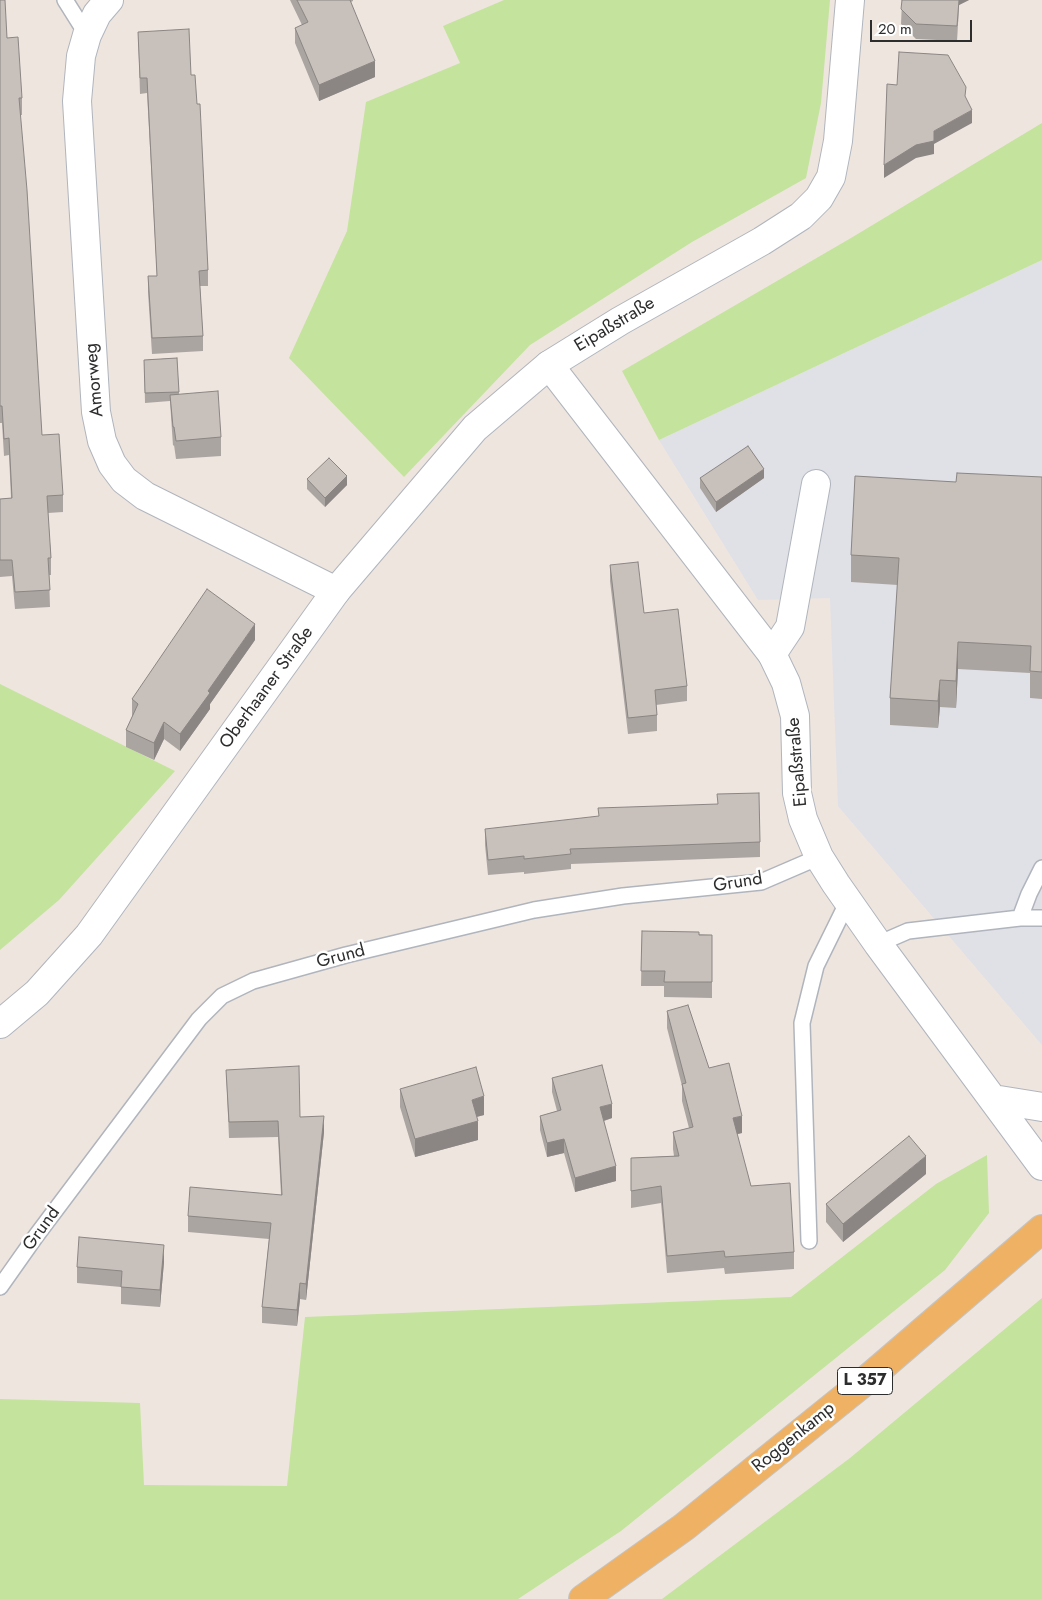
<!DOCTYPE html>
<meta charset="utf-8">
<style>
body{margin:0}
#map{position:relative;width:1042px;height:1599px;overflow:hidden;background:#eee5df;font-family:Jost,sans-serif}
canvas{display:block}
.scale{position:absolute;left:870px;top:20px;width:102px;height:22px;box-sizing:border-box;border:2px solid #2d2d2d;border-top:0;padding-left:6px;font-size:15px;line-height:18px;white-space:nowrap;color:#2d2d2d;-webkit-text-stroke:4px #fff;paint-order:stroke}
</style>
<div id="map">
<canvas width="1042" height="1599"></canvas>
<div class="scale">20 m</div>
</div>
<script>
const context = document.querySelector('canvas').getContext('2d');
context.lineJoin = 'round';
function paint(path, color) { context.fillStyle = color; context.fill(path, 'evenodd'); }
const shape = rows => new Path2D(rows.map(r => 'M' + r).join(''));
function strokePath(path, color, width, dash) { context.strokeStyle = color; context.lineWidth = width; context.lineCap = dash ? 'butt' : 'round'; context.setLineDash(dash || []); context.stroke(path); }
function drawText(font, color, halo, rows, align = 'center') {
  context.font = font + ' Jost,sans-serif'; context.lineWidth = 5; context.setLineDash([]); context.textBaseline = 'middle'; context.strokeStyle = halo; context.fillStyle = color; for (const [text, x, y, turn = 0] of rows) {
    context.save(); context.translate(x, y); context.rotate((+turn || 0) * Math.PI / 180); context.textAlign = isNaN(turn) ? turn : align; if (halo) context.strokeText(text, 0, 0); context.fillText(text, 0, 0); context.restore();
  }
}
const industrial = shape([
 [1042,260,1042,1045,838,806,830,598,758,600,659,440]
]);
const green = shape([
 [504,0,830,0,821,103,806,178,692,242,530,345,404,477,289,358,347,231,366,102,460,63,443,26],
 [1042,123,1042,260,659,440,622,371,851,238],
 [0,684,175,771,59,900,0,950],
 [987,1155,989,1213,945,1270,621,1531,518,1599,0,1599,0,1399,140,1403,144,1485,287,1486,305,1317,791,1297,936,1184],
 [1042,1298,1042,1599,662,1599,850,1458]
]);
const lane = shape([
 [65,0,87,35],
 [1020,918,1029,894,1042,868],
 [878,944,908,931,1020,918,1042,918],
 [809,1241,802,1023,816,966,848,901],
 [0,1287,36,1236,199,1019,222,996,253,981,346,955,534,910,623,896,761,882,819,857]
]);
const street = shape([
 [109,0,97,14,87,35,81,56,77,101,96,412,102,441,112,464,124,480,145,496,336,591],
 [549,365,620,321,762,241,801,216,819,198,831,177,838,141,850,0],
 [772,654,790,627,816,484]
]);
const secondary = shape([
 [0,1024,37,993,89,935,336,591,475,428,549,365,772,654,786,683,795,716,797,793,803,819,819,857,836,884,878,944,1042,1166],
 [993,1099,1042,1107]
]);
const primary = shape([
 [583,1599,684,1527,864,1382,1042,1229]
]);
const wall = shape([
 [0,0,7,38,22,98,22,115,20,115,42,435,63,495,63,512,48,513,51,558,51,575,49,575,50,607,15,609,12,576,0,577,0,499,11,498,9,455,4,456,2,423,0,423],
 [290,0,353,0,353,1,351,2,375,77,319,101,295,43,295,28,302,25],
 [902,0,969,0,959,5,957,41,916,39,901,24],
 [138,32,191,75,208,270,208,286,200,286,203,336,203,351,152,354,148,292,148,276,157,276,147,93,140,94],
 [177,358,179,394,221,437,221,456,176,459,174,445,173,446,170,401,145,403,144,360],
 [1042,477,1042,699,1030,698,1030,673,958,669,956,708,940,707,938,728,890,725,890,698,898,585,851,582,851,555,956,482],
 [700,478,764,478,716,512,700,488],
 [307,479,347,485,325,507,307,489],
 [610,565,644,613,687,686,687,701,656,705,657,715,657,731,628,734,610,581],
 [255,640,210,704,210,709,180,751,164,739,154,760,126,747,126,730,132,717,132,699],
 [485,829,760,842,760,857,571,864,571,869,524,874,524,872,488,875,485,845],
 [642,931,712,935,712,998,664,997,664,986,641,986],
 [667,1011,709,1068,742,1133,737,1134,751,1186,794,1252,794,1269,725,1274,724,1268,667,1273,661,1203,631,1208,631,1158,674,1156,673,1149,673,1132,689,1128,682,1101,682,1086,667,1028],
 [226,1070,324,1132,306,1300,300,1299,297,1326,262,1323,262,1307,269,1239,188,1232,188,1216,281,1195,278,1137,229,1138],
 [552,1078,612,1118,604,1121,616,1181,575,1192,564,1153,547,1157,540,1130,540,1116,557,1111,552,1092],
 [400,1089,484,1115,476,1117,478,1140,415,1157,400,1107],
 [926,1174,843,1242,826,1222,826,1204],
 [164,1262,160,1307,121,1304,121,1287,77,1283,77,1267]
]);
const shadedWall = shape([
 [959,0,969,0,959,5,957,41],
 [375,61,375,77,319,101,319,85],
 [972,110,972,123,934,144,934,154,916,158,884,178,884,165,934,131],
 [764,469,764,478,716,512,716,502],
 [347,476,347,485,325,507,325,498],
 [255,624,255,640,210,704,210,709,180,751,180,734,208,691],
 [958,642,958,669,956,708,956,681],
 [940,680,940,707,938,728,938,701],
 [164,722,164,739,154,760,154,743],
 [484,1096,484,1115,472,1118,472,1100],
 [612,1104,612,1118,600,1122,600,1107],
 [324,1116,324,1132,306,1300,306,1284],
 [742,1116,742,1133,733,1135,733,1118],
 [478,1121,478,1140,415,1157,415,1139],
 [564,1139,564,1153,547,1157,547,1143],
 [926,1156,926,1174,843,1242,843,1224],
 [616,1166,616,1181,575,1192,575,1178],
 [164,1245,164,1262,160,1307,160,1290],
 [300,1283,300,1299,297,1326,297,1310]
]);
const building = shape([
 [0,0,5,0,7,38,18,37,22,98,19,98,27,190,42,435,59,434,63,495,47,496,51,558,48,558,50,590,15,592,12,560,0,560,0,499,12,498,9,438,4,439,2,406,0,406,0,0],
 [297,0,350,0,375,61,319,85,295,28,308,22,297,0],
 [902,0,959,0,957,26,916,24,901,9,902,0],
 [189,29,191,75,195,75,197,104,200,104,208,270,199,271,203,336,152,338,148,276,157,276,147,78,140,78,138,32,189,29],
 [899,52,948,55,966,87,965,96,972,110,934,131,934,141,916,145,884,165,887,84,897,85,899,52],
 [177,358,179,392,145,393,144,360,177,358],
 [218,391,221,437,176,441,174,427,173,427,170,395,218,391],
 [748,446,764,469,716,502,700,478,748,446],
 [329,458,347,476,325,498,307,479,329,458],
 [957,473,1042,477,1042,672,1030,671,1031,646,958,642,956,681,940,680,938,701,890,698,899,558,851,555,855,476,956,482,957,473],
 [638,562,644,613,678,609,687,686,655,690,657,715,628,718,610,565,638,562],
 [207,589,255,624,208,691,210,693,180,734,164,722,154,743,126,730,138,704,132,699,207,589],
 [759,793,760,842,570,849,571,854,524,859,524,856,488,860,485,829,599,816,598,808,718,804,717,794,759,793],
 [642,931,699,932,699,935,712,935,712,982,664,982,665,971,641,971,642,931],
 [688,1005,709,1068,729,1063,742,1116,733,1118,751,1186,790,1183,794,1252,725,1257,724,1251,667,1256,661,1186,631,1191,631,1158,679,1156,673,1132,693,1127,682,1084,686,1083,667,1011,688,1005],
 [602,1065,612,1104,600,1107,616,1166,575,1178,564,1139,547,1143,540,1116,561,1110,552,1078,602,1065],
 [299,1066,300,1117,324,1116,306,1284,300,1283,297,1310,262,1307,271,1223,188,1216,190,1187,282,1195,278,1121,229,1122,226,1070,299,1066],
 [476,1067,484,1096,472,1100,478,1121,415,1139,400,1089,476,1067],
 [909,1136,926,1156,843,1224,826,1204,909,1136],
 [79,1237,164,1245,160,1290,121,1287,122,1271,77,1267,79,1237]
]);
const shields = [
 [865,1381,55]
];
const shieldNames = [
 ["L 357",865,1381]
];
const streetNames = [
 ["Eipaßstraße",615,325,-31],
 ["Amorweg",95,380,-95],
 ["Oberhaaner Straße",267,688,-54],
 ["Eipaßstraße",798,762,-95],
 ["Grund",738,883,-9],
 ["Grund",341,957,-15],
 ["Grund",42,1229,-54],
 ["Roggenkamp",794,1438,-39]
];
paint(industrial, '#e0e0e7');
paint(green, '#c4e39d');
strokePath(lane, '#b0b5bd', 18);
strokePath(street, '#b0b5bd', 30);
strokePath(secondary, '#b0b5bd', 30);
strokePath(primary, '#c4c4c4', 30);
strokePath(lane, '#fff', 15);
strokePath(street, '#fff', 28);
strokePath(secondary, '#fff', 28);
strokePath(primary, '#efb163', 28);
paint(wall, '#aba5a1');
paint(shadedWall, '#8b8683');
paint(building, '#c7c0bb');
strokePath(building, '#8b8683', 1);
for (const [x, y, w] of shields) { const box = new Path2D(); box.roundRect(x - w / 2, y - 13.5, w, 27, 4); context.fillStyle = '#fff'; context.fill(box); strokePath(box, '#2d2d2d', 1); }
drawText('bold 16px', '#2d2d2d', null, shieldNames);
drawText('18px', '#2d2d2d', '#fff', streetNames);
</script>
